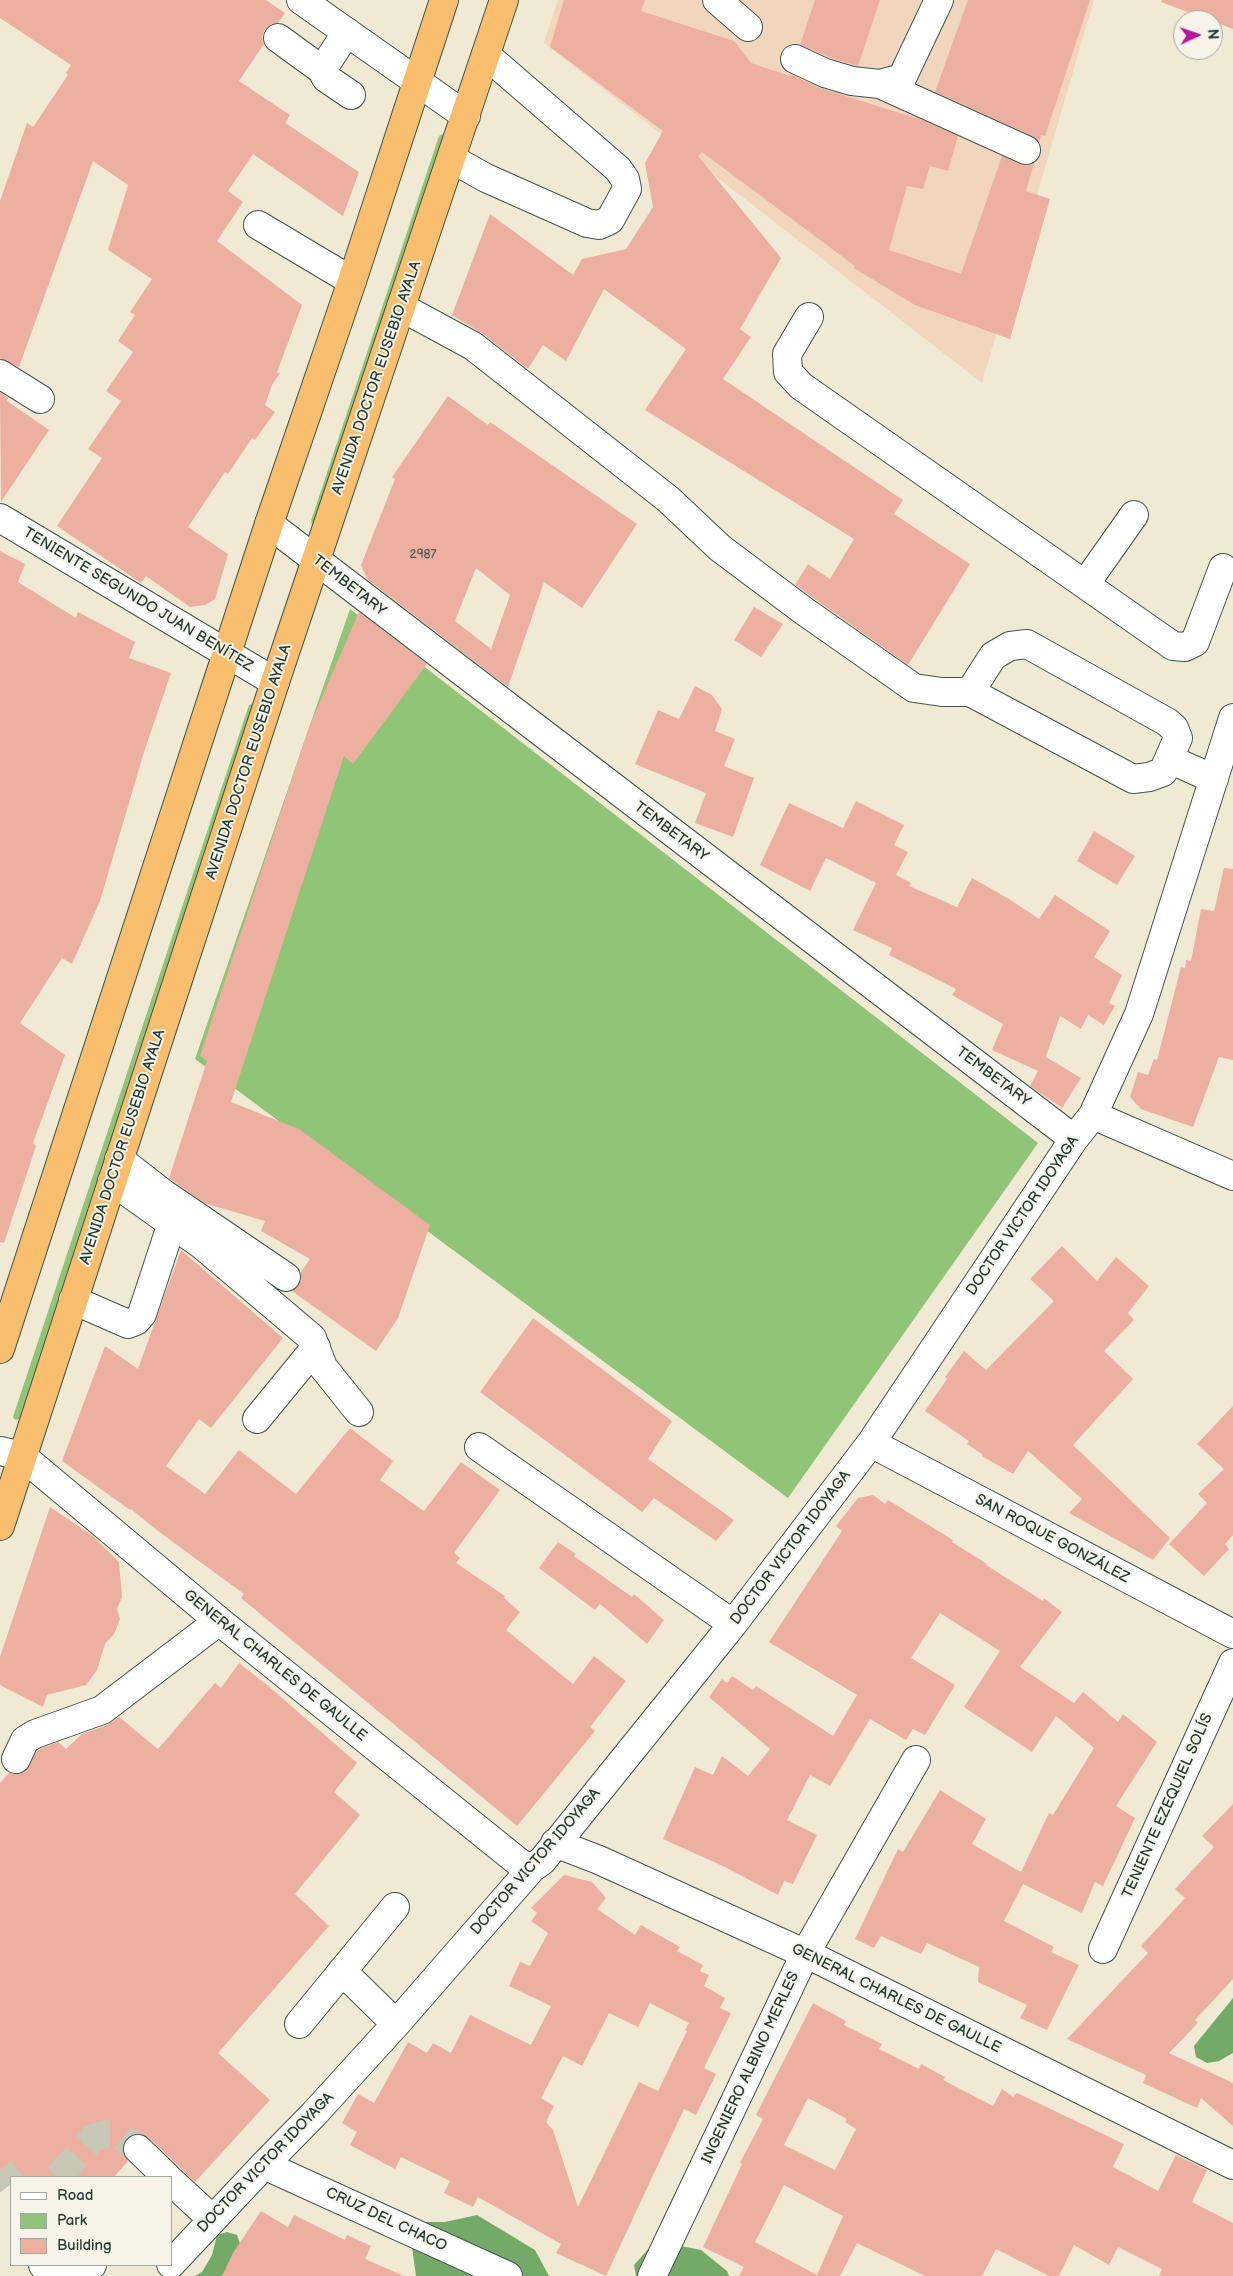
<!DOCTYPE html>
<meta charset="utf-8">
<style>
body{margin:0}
#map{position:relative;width:1233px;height:2276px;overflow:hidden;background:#f0ead4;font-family:"Balsamiq Sans",sans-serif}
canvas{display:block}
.legend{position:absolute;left:10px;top:2176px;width:162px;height:90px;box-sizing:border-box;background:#f7f3e8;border:1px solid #a1aaa0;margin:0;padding:6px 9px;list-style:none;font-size:15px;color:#1f3d34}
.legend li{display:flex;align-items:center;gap:10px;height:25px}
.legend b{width:25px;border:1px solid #a1aaa0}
.north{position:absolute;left:1173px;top:10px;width:50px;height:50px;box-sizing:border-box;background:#f7f3e8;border:1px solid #a1aaa0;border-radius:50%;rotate:87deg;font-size:14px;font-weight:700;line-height:20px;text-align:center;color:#1f3d34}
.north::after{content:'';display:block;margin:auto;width:18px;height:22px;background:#b5179e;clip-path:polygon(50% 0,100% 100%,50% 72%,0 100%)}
</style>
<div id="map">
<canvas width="1233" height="2276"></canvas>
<ul class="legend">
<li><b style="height:6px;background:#fff"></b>Road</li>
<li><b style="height:14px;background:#90c476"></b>Park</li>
<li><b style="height:14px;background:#edafa0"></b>Building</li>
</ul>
<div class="north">N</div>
</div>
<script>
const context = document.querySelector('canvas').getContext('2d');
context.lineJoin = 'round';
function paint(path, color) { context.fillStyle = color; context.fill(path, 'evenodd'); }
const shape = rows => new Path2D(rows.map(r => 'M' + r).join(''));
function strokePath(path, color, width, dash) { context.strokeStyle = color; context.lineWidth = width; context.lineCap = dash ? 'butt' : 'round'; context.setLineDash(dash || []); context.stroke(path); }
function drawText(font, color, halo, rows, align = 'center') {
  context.font = font + ' "Balsamiq Sans",sans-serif'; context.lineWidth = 4; context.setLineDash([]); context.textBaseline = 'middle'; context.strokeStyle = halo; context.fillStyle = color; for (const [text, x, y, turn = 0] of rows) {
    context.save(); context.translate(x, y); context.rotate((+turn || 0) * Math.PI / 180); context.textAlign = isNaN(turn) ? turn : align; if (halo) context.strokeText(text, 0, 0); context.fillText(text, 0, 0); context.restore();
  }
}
const built = shape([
 [558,0,1094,0,982,383,544,43]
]);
const green = shape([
 [442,134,444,135,315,525,312,525,311,521,439,136],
 [350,609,1038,1143,788,1498,195,1059],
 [252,704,255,709,20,1419,15,1420,13,1417,249,705]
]);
const forest = shape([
 [1233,1998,1233,2053,1219,2061,1207,2063,1196,2057,1194,2046],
 [477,2215,535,2250,549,2276,416,2276,411,2240,423,2222,445,2222],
 [227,2232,237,2235,246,2260,246,2276,195,2276,202,2272,212,2255,217,2235],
 [651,2246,681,2246,701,2250,727,2271,729,2276,636,2276,634,2265]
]);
const building = shape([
 [0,0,266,0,285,13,278,23,271,24,265,29,262,37,264,44,239,81,290,115,285,123,359,172,343,216,253,154,228,191,243,202,217,241,302,305,277,372,280,373,272,385,265,405,275,412,255,440,252,438,228,474,225,472,188,527,228,554,215,599,205,605,190,607,146,576,141,583,57,526,102,458,88,449,121,401,106,391,133,352,118,341,135,315,130,312,152,279,108,250,128,185,93,161,19,367,0,358,0,201,27,123,33,127,68,75,66,73,71,65,0,18],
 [564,0,645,0,641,11,734,41,751,63,790,76,790,74,820,88,925,121,958,136,948,171,930,166,923,189,907,186,889,250,961,274,1002,156,1020,164,1027,166,1034,163,1026,191,1050,199,1010,339,915,305,854,268,855,266,702,152,698,156,781,258,740,329,751,337,723,379,903,500,894,514,970,564,908,665,795,585,808,564,830,579,854,539,645,410,686,349,604,289,566,361,543,345,528,369,483,334,452,315,490,214,573,275,582,259,626,249,653,207,645,163,663,131,550,47],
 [815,0,880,0,858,66,831,58,800,45],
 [968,0,1090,0,1045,136,1041,135,1039,142,1032,136,935,92],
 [1162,0,1233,0,1233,29,1161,2],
 [0,392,8,398,7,401,49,430,1,502],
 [448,396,488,425,490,422,637,524,582,608,544,582,508,687,367,579,361,565,395,479,392,477],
 [476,568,510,595,491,649,455,621],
 [0,551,25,564,18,582,76,618,78,612,135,642,129,658,171,673,144,752,100,901,72,964,62,958,20,1023,65,1055,33,1143,36,1146,4,1243,0,1242],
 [754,607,783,624,761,657,734,640],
 [359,612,427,664,353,764,344,756,231,1102,299,1129,430,1225,398,1318,376,1351,292,1291,299,1285,301,1279,301,1272,310,1259,261,1231,265,1221,204,1203,169,1178,207,1061,200,1056,309,727],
 [695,686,712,695,722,709,715,731,735,739,724,766,754,778,733,837,695,823,706,793,635,764,658,710,679,719],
 [856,801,904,825,894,845,908,852,896,875,911,883,909,886,957,907,972,878,1009,899,1039,919,1055,895,1110,931,1094,957,1122,975,1109,1003,1115,1006,1104,1025,1088,1015,1081,1029,1060,1016,1045,1059,1046,1057,1081,1078,1062,1108,1030,1086,1038,1071,992,1050,1003,1024,952,995,956,989,889,955,892,948,853,930,876,883,826,858,810,891,760,865,789,803,843,828],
 [1094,831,1135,856,1117,885,1077,861],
 [1224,868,1233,869,1233,1060,1219,1057,1193,1127,1141,1109,1130,1097,1138,1072,1148,1075,1154,1059,1157,1060,1181,967,1185,968,1186,960,1191,961,1201,909,1214,911],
 [1062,1246,1097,1281,1116,1257,1149,1286,1128,1313,1134,1320,1104,1351,1133,1379,1073,1445,1170,1538,1153,1560,1069,1513,1082,1499,1028,1451,1013,1474,982,1456,983,1455,967,1444,969,1441,925,1411,947,1379,945,1377,964,1351,986,1370,1054,1301,1030,1279],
 [181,1250,283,1338,211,1428,199,1419,166,1466,205,1494,239,1450,296,1494,350,1428,393,1461,380,1480,424,1511,461,1462,500,1490,454,1553,460,1558,456,1563,505,1596,504,1598,520,1612,506,1630,573,1684,594,1656,626,1681,590,1727,595,1731,517,1826,241,1598,244,1594,158,1531,131,1509,130,1510,62,1461,105,1346,138,1369],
 [533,1318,672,1421,648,1459,734,1520,716,1541,654,1498,642,1512,480,1392],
 [1233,1406,1233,1535,1225,1544,1229,1549,1204,1576,1169,1544,1207,1503,1198,1494,1224,1469,1197,1444],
 [873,1495,885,1504,888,1500,953,1540,952,1542,987,1564,986,1565,1043,1601,1044,1598,1062,1612,1020,1667,1074,1703,1083,1692,1118,1722,1123,1714,1157,1742,1116,1806,1135,1818,1103,1886,1095,1882,1082,1913,1023,1884,1004,1921,1054,1947,1051,1952,1079,1965,1047,2030,1020,2018,1027,2005,978,1982,979,1967,927,1943,921,1954,881,1936,874,1948,855,1939,898,1849,903,1852,940,1790,986,1819,972,1844,1021,1872,1049,1813,1053,1815,1094,1748,1056,1716,1032,1752,964,1707,1000,1651,940,1613,911,1658,955,1685,925,1735,913,1729,906,1740,870,1719,830,1786,810,1775,787,1820,817,1835,793,1884,784,1881,778,1895,725,1867,663,1839,695,1767,713,1775,722,1756,748,1776,770,1749,709,1697,722,1679,727,1683,732,1676,753,1690,756,1686,833,1736,857,1695,769,1642,842,1531,836,1526,858,1498],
 [50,1507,93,1536,119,1562,122,1597,117,1609,120,1619,114,1634,105,1644,97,1670,86,1685,47,1695,43,1707,0,1685,0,1657],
 [558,1542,576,1554,574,1556,632,1597,634,1594,664,1620,647,1644,600,1604,595,1610,539,1568],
 [239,1663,267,1685,357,1763,334,1792,360,1815,295,1894,329,1926,218,2053,270,2100,195,2182,149,2138,141,2134,133,2134,126,2139,123,2145,123,2153,128,2161,114,2177,0,2177,0,1783,9,1773,18,1774,25,1772,37,1751,42,1748,58,1742,66,1749,82,1734,107,1725,119,1717,158,1749,215,1683,221,1688],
 [1233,1804,1233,1979,1195,2020,1198,2023,1169,2053,1233,2083,1233,2126,1201,2098,1197,2108,1143,2083,1146,2075,1067,2039,1148,1953,1141,1946,1185,1898,1175,1889,1214,1847,1202,1836],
 [564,1875,592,1882,606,1898,597,1909,635,1935,641,1925,680,1947,677,1951,703,1965,700,1971,709,1975,704,1986,725,1998,720,2008,731,2013,704,2068,716,2074,696,2115,684,2109,606,2276,556,2253,561,2244,478,2197,473,2207,444,2193,450,2181,401,2157,395,2169,350,2145,357,2132,342,2123,358,2094,374,2103,408,2042,427,2053,433,2043,451,2053,470,2015,531,2045,551,2006,509,1986,520,1962,530,1966,548,1933,531,1921,537,1913,531,1908],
 [650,2003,689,2023,685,2030,687,2031,658,2091,639,2082,578,2207,553,2130,546,2122,554,2106,541,2098,563,2056,582,2066,609,2013,638,2027],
 [813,2003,846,2021,844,2025,882,2044,879,2049,919,2069,921,2064,945,2077,943,2080,993,2106,1002,2089,1013,2097,1017,2093,1124,2144,1113,2167,1158,2191,1176,2155,1207,2170,1192,2202,1233,2223,1233,2276,1159,2276,1162,2269,1118,2247,1109,2265,1074,2245,1059,2276,1049,2276,996,2249,982,2276,925,2276,857,2243,840,2276,739,2276,744,2267,703,2247,742,2164,740,2163,763,2119,756,2115],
 [808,2098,847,2119,845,2122,856,2129,835,2170,784,2145],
 [784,2185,843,2216,817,2275,755,2242],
 [261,2211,288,2227,294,2215,345,2240,347,2235,371,2246,365,2259,404,2276,222,2276,233,2253]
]);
const minorTunnel = shape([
 [0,2170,11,2184],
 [58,2177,93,2138,106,2134,118,2134,138,2149]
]);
const minor = shape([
 [301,0,466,116],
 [717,0,748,27],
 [347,32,322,70,326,78,351,95],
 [278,38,322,70],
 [795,59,825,73,852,81,880,84,902,78,939,0],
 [880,84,1026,150],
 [452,159,486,178,587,223,599,225,610,220,627,189,625,179,618,169,486,55],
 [258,225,352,281],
 [401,307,473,346,668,499,720,548,804,611,914,688,942,692,970,692,1133,779,1149,777,1163,772,1178,738,1174,728,1167,722,1027,644,1010,646,993,656,970,692],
 [809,317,787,354,788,372,801,386,1173,646,1185,647,1195,642,1223,568],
 [0,374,40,399],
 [0,518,275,682],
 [269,524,1074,1139],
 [1086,583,1134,515],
 [1169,759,1214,779],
 [1093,1115,1233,1176],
 [119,1159,164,1194,286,1277],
 [112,1181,202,1245,312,1338,323,1367,359,1412],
 [73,1300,128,1324,136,1321,142,1314,172,1223],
 [257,1419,316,1347],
 [871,1443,1233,1634],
 [479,1447,733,1624],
 [0,1451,22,1456,219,1621,521,1864,532,1868],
 [16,1759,25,1740,35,1734,102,1710,219,1621],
 [555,1843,599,1860,817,1959,1233,2165],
 [1103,1949,1233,1663],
 [342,1971,396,2024],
 [299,2024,395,1907],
 [138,2149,167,2177],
 [264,2165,508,2276],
 [171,2181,212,2219],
 [171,2264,264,2165,314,2114,396,2024,532,1868,542,1861,733,1624,871,1443,1074,1139,1093,1115,1139,1014,1233,718],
 [43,2265,47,2270,71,2276,92,2265],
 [652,2276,805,1954,916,1760]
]);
const highway = shape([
 [0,1349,269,524,352,281,444,0],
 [0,1526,275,682,504,0]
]);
const numberNames = [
 ["2987",423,555]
];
const streetNames = [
 ["AVENIDA DOCTOR EUSEBIO AYALA",377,378,-71],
 ["TEMBETARY",349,586,38],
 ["TENIENTE SEGUNDO JUAN BENÍTEZ",138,600,31],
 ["AVENIDA DOCTOR EUSEBIO AYALA",249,762,-72],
 ["TEMBETARY",671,832,37],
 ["TEMBETARY",993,1077,37],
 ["AVENIDA DOCTOR EUSEBIO AYALA",123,1147,-72],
 ["DOCTOR VICTOR IDOYAGA",1023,1216,-56],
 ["SAN ROQUE GONZÁLEZ",1052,1539,28],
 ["DOCTOR VICTOR IDOYAGA",791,1548,-53],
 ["GENERAL CHARLES DE GAULLE",275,1666,39],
 ["TENIENTE EZEQUIEL SOLÍS",1168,1806,-66],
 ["DOCTOR VICTOR IDOYAGA",536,1862,-49],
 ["GENERAL CHARLES DE GAULLE",896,1999,26],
 ["INGENIERO ALBINO MERLES",751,2068,-65],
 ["DOCTOR VICTOR IDOYAGA",266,2163,-46],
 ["CRUZ DEL CHACO",386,2220,25]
];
paint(built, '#f1d5bd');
paint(green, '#90c476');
paint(forest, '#74aa67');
paint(building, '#edafa0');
strokePath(minorTunnel, '#c6c7b4', 28, [28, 14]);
strokePath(minor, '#3e574c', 30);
strokePath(highway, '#3e574c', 30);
strokePath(minor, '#fff', 28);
strokePath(highway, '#f9be6d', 28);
drawText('12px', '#525a4f', null, numberNames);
drawText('15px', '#1f3d34', '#f7f3e8', streetNames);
</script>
